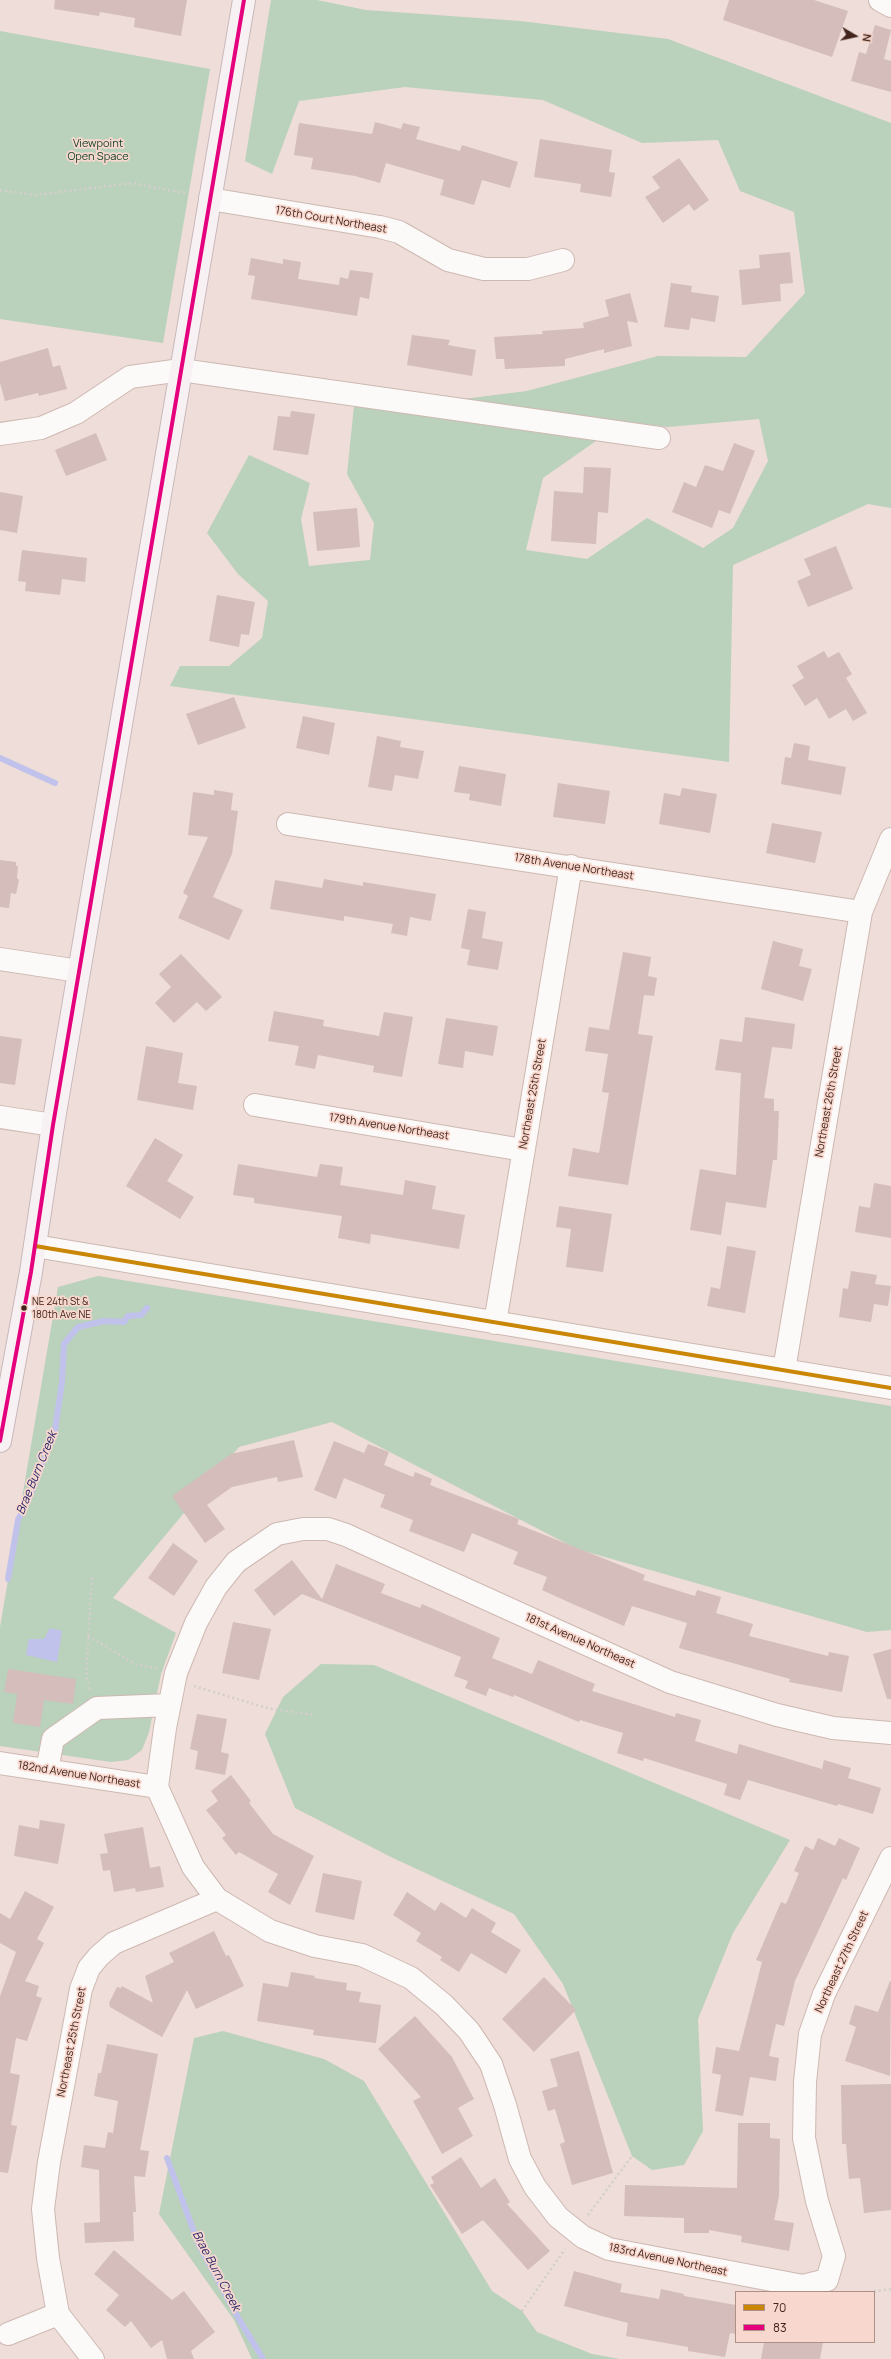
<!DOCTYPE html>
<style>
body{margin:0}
#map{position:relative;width:891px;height:2359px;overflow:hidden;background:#eeddd8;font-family:Manrope,sans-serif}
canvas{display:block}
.legend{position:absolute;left:735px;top:2291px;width:140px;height:52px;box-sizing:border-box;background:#f8d8ce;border:1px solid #af9087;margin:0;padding:5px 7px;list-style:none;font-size:12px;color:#42241c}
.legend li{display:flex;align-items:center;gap:8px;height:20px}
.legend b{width:20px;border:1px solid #af9087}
.north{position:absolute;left:835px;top:16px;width:40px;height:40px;-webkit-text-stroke:3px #f8d8ce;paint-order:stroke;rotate:99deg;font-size:11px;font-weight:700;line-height:16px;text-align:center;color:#42241c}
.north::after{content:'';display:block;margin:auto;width:14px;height:18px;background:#42241c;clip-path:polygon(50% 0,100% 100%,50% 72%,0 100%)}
</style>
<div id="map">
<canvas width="891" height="2359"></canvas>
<ul class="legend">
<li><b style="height:5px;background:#ca8607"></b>70</li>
<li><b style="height:5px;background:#e5007d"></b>83</li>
</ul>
<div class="north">N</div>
</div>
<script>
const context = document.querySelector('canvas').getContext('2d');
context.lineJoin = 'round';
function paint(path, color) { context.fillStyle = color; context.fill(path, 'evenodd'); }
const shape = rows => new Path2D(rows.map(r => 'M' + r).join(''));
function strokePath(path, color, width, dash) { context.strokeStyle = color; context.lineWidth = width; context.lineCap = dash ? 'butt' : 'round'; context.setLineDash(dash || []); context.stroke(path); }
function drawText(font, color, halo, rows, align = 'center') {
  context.font = font + ' Manrope,sans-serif'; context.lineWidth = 3.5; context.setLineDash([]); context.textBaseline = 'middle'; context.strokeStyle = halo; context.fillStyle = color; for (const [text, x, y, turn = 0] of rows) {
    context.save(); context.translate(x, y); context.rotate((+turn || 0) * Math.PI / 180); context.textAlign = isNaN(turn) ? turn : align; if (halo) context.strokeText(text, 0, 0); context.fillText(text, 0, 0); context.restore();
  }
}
const green = shape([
 [271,0,317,0,366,10,520,21,668,39,891,123,891,508,868,504,733,565,729,762,170,686,180,666,229,666,262,638,268,601,238,574,207,533,249,455,310,483,301,519,309,566,370,560,374,523,347,474,354,406,596,441,543,478,526,550,587,559,647,518,703,548,733,528,768,461,759,419,668,427,455,400,527,391,658,356,746,357,805,293,794,212,740,191,718,140,642,143,543,100,405,87,299,101,272,174,245,161],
 [0,31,210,69,163,343,0,319],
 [98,1276,891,1406,891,1630,867,1632,577,1549,332,1422,239,1447,113,1598,176,1633,161,1674,149,1732,142,1750,128,1760,111,1762,0,1746,0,1627,58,1287],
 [321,1664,374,1665,790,1840,733,1933,698,2019,703,2131,684,2165,652,2170,632,2156,563,1984,514,1914,393,1858,295,1808,265,1734,283,1697],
 [223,2031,324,2059,364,2081,492,2291,522,2311,537,2332,592,2354,620,2359,252,2359,234,2320,159,2214,194,2038]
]);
const water = shape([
 [50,1628,62,1631,57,1662,26,1655,29,1639,44,1639]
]);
const stream = shape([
 [0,758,55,783],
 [8,1579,18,1520,32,1491,55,1430,62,1382,64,1344,78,1327,104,1321,124,1322,128,1316,141,1315,147,1308],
 [167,2158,198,2243,236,2314,263,2359]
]);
const building = shape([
 [55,0,187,0,181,36,134,27,135,18,100,12,99,16,54,9],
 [729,0,814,0,848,11,832,57,723,20],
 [875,25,891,30,884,59,891,61,891,92,851,81,859,52,866,54],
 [375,122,401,129,403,123,420,127,416,139,460,151,462,145,518,162,510,188,482,180,474,205,440,195,444,180,386,163,380,183,355,176,311,169,313,158,294,155,299,123,372,134],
 [540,139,612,150,609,172,615,173,611,197,580,192,581,184,534,177],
 [679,158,709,200,694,211,689,204,663,223,645,197,660,188,652,177],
 [790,252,793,283,780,284,781,301,742,305,739,270,760,268,759,255],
 [251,258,283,264,283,259,301,262,298,279,339,285,340,277,348,279,350,270,373,273,369,299,360,297,357,316,251,299,255,276,248,275],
 [671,283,692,286,691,292,719,296,715,322,691,318,689,330,664,327],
 [630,293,638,323,627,321,632,346,604,353,604,349,565,359,565,366,505,369,504,359,496,359,494,337,543,334,542,331,584,328,583,323,609,316,605,300],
 [412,335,450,340,448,345,476,350,472,376,407,365],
 [48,348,53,367,60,365,67,389,39,396,38,393,5,401,0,383,0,362],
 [291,411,315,414,308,455,273,450,278,416,290,417],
 [96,433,107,460,66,476,55,450],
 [734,443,755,451,730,514,719,510,712,528,672,512,684,482,696,487,705,465,723,471],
 [584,467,611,468,608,513,598,512,596,544,551,541,554,491,583,493],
 [0,492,23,496,17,533,0,530],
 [357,508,360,547,317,551,313,512],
 [836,546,853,589,808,607,797,581,811,575,804,559],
 [22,550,87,558,85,582,62,579,60,595,25,591,26,582,18,581],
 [217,595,255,602,249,635,241,634,239,647,209,641],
 [824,651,828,658,839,652,852,674,846,678,867,713,853,721,846,709,829,719,817,698,805,706,792,685,804,678,797,666],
 [234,697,246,728,198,745,186,714],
 [303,716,335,723,329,755,296,748],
 [377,736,401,741,400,747,424,751,418,779,395,775,392,791,368,787],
 [794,743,810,746,808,760,846,767,841,795,781,784,785,757,791,758],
 [459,766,506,774,501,806,469,800,470,794,454,792],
 [558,783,610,791,605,824,553,817],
 [682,788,717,794,710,833,659,824,664,793,680,796],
 [214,790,233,793,231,810,238,811,232,854,213,897,243,910,229,940,178,918,188,896,183,893,208,837,188,835,193,792,214,795],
 [772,823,822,832,815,863,766,853],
 [0,860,16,862,16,866,18,866,17,878,19,880,16,894,11,893,9,908,0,907],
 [324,879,363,886,363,882,436,894,431,921,410,917,407,936,391,933,393,924,344,916,344,921,270,909,275,880,322,888],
 [468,909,486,912,482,938,503,942,498,970,467,965,470,950,461,948],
 [773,941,803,949,799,966,812,969,803,1001,761,989],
 [623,952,651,957,648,976,657,978,654,996,644,995,638,1034,653,1036,628,1185,568,1176,573,1148,599,1153,609,1093,602,1092,608,1054,585,1051,589,1027,609,1030],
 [181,954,222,997,206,1011,197,1002,174,1023,155,1003,171,987,159,974],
 [274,1011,324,1020,323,1026,379,1036,384,1012,413,1017,402,1077,373,1072,374,1066,318,1055,315,1069,295,1065,299,1046,268,1041],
 [745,1017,795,1024,792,1049,772,1047,764,1098,774,1099,774,1111,779,1111,777,1160,773,1160,766,1208,726,1202,721,1235,690,1230,700,1169,736,1175,741,1073,715,1070,720,1039,742,1042],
 [446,1018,498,1026,493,1056,465,1051,463,1068,438,1064],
 [0,1036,22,1039,15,1085,0,1083],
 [146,1046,183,1053,178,1083,197,1086,193,1110,137,1100],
 [155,1138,183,1155,167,1181,194,1197,180,1219,126,1186],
 [238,1164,317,1177,320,1164,343,1167,340,1185,403,1195,405,1180,436,1186,432,1209,465,1215,459,1249,371,1234,370,1244,338,1238,342,1216,254,1203,254,1198,233,1195],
 [874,1183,891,1186,891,1238,855,1232,859,1206,870,1208],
 [559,1206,612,1214,603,1272,566,1267,571,1229,556,1227],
 [727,1246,756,1251,745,1313,707,1306,711,1287,720,1289],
 [851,1271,877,1275,875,1284,891,1286,888,1306,874,1304,871,1322,839,1317,843,1288,848,1289],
 [294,1440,303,1477,278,1482,277,1477,232,1487,207,1505,225,1529,205,1543,172,1496,231,1454],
 [334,1441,364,1453,368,1444,389,1452,384,1465,413,1477,415,1472,432,1479,430,1485,519,1519,517,1524,645,1575,643,1580,695,1596,697,1590,721,1597,716,1613,753,1624,749,1636,828,1656,829,1652,849,1656,842,1692,789,1682,790,1679,679,1648,687,1623,632,1606,624,1626,575,1605,542,1590,547,1577,513,1564,518,1552,472,1533,464,1552,409,1531,413,1520,380,1507,385,1495,344,1478,336,1499,314,1490],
 [173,1543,198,1561,174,1596,148,1578],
 [292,1560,322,1599,336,1564,385,1584,381,1593,420,1608,422,1604,500,1638,492,1658,532,1674,538,1660,595,1684,592,1691,675,1717,676,1713,701,1720,695,1741,737,1754,739,1744,822,1769,824,1760,851,1768,848,1778,881,1788,873,1814,838,1804,837,1806,748,1780,740,1800,724,1795,727,1784,644,1758,643,1761,617,1753,623,1733,580,1720,579,1722,514,1695,513,1697,489,1688,486,1696,465,1688,468,1681,454,1676,461,1657,302,1594,274,1616,254,1590],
 [233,1622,271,1629,259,1680,222,1673],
 [891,1649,891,1699,887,1699,873,1654],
 [8,1669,76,1679,73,1704,44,1700,40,1727,13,1723,17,1694,4,1692],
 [197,1714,227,1719,221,1752,229,1754,225,1775,195,1769,198,1751,190,1749],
 [231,1775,251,1801,249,1803,273,1834,314,1856,290,1905,268,1892,278,1874,239,1852,236,1855,222,1838,226,1835,206,1810,218,1801,211,1791],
 [40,1820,65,1824,58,1864,14,1856,19,1825,39,1829],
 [143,1827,150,1868,160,1866,164,1887,136,1892,135,1888,114,1892,110,1870,103,1871,100,1854,108,1853,104,1834],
 [818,1838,835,1846,839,1838,860,1848,846,1880,843,1878,795,1981,784,2026,776,2024,769,2056,779,2058,776,2081,750,2077,743,2116,715,2111,721,2075,712,2073,716,2047,739,2051,762,1962,756,1960,781,1902,786,1904,799,1873,794,1871,805,1846,813,1850],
 [323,1873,362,1881,354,1920,315,1912],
 [25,1891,54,1907,37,1939,44,1943,25,1981,39,1986,36,1996,42,1998,27,2041,16,2038,10,2073,20,2075,11,2125,17,2126,8,2173,0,2172,0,1996,16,1952,0,1943,0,1913,10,1919],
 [407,1892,435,1911,441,1902,466,1918,472,1908,496,1923,491,1932,521,1950,506,1974,471,1953,459,1972,440,1960,442,1957,416,1941,421,1933,393,1915],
 [214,1931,226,1956,229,1955,244,1986,196,2009,187,1990,162,2037,110,2007,109,2003,117,1987,121,1988,122,1986,153,2003,145,1976,174,1962,169,1953],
 [291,1972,315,1976,314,1978,347,1983,346,1990,361,1992,359,2002,381,2005,376,2043,313,2035,314,2030,257,2021,263,1983,288,1987],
 [544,1977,576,2010,534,2052,502,2019],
 [890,1981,891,1981,890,2076,845,2061,856,2027,849,2024,855,2005,878,2012],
 [415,2016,452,2057,474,2099,458,2108,473,2136,442,2154,413,2101,421,2097,378,2049],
 [107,2044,158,2054,140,2150,149,2151,145,2177,134,2176,136,2212,133,2212,134,2241,85,2243,84,2223,100,2222,99,2170,81,2167,84,2145,105,2148,108,2132,113,2133,118,2101,94,2096,98,2073,101,2073],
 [579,2051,613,2173,572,2185,560,2144,565,2142,555,2109,548,2111,542,2091,558,2086,550,2059],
 [891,2084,891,2210,864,2213,860,2178,849,2179,846,2144,842,2144,841,2085],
 [738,2123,770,2123,770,2138,780,2139,779,2196,774,2220,794,2223,789,2251,741,2242,742,2236,709,2230,709,2233,684,2233,684,2218,624,2216,625,2185,737,2188],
 [461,2157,481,2188,495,2178,510,2202,507,2204,550,2251,528,2270,483,2220,462,2234,430,2185,434,2183,431,2177],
 [114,2250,172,2300,184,2291,215,2332,191,2351,194,2359,167,2359,162,2340,151,2348,131,2321,125,2327,106,2310,119,2295,94,2274],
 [574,2271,622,2284,620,2292,659,2299,661,2289,684,2294,684,2296,736,2305,736,2334,730,2333,725,2357,688,2351,688,2347,626,2336,628,2323,564,2306],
 [764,2342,823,2342,820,2359,761,2359]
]);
const path = shape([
 [0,190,36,195,133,183,189,194],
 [88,1636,137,1665,156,1668],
 [194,1686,267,1708,313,1715],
 [90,1689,86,1676,92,1576],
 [588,2215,632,2156],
 [869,2292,891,2289],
 [522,2311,565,2249]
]);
const minor = shape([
 [880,0,891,6],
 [210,199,380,227,399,232,448,260,484,269,528,269,563,260],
 [0,434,41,428,76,413,130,377,181,370,659,438],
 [288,824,861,912],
 [0,959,79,971],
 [255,1105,523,1150],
 [0,1117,53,1125],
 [35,1246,891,1388],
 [495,1323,571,866],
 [784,1370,861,912,891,839],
 [0,1763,157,1787],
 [47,1770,53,1739,97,1708,169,1705],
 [217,1899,270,1931,315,1946,362,1955,411,1978,444,2005,469,2031,491,2064,505,2105,520,2159,535,2187,558,2217,583,2237,609,2249,803,2286,827,2280],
 [827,2280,834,2256,817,2201,804,2138,805,2082,810,2034,824,1994,891,1858],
 [8,2334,58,2314],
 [93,2359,58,2314,48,2258,43,2209,49,2162,81,1989,89,1968,99,1956,114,1943,217,1899,193,1867,157,1787,165,1728,176,1673,196,1623,216,1587,236,1562,277,1534,303,1529,328,1529,346,1535,670,1682,777,1715,833,1728,891,1733]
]);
const major = shape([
 [0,1441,31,1272,53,1125,244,0]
]);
const bus1 = shape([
 [35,1246,891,1388]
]);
const bus2 = shape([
 [0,1441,31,1272,53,1125,244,0]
]);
const markers = [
 [24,1308,3.5,"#42241c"]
];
const busNames = [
 ["NE 24th St &",32,1302],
 ["180th Ave NE",32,1315]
];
const parkNames = [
 ["Viewpoint",98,144],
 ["Open Space",98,157]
];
const streetNames = [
 ["176th Court Northeast",331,220,10],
 ["178th Avenue Northeast",574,867,9],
 ["Northeast 25th Street",533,1094,-80],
 ["Northeast 26th Street",829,1102,-80],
 ["179th Avenue Northeast",389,1127,9],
 ["181st Avenue Northeast",580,1641,24],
 ["182nd Avenue Northeast",79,1775,9],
 ["Northeast 27th Street",842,1962,-65],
 ["Northeast 25th Street",72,2042,-79],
 ["183rd Avenue Northeast",668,2260,12]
];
const waterNames = [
 ["Brae Burn Creek",37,1473,-68],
 ["Brae Burn Creek",216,2271,62]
];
paint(green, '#bad1bc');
paint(water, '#c0c2eb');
strokePath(stream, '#c0c2eb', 6);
paint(building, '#d4bdbb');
strokePath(minor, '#ceb8b2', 24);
strokePath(major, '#c9b8ba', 24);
strokePath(path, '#d4cfcc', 2.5, [2, 3]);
strokePath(minor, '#fcfaf9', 22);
strokePath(major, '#f7f1f3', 22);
strokePath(bus1, '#ca8607', 4);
strokePath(bus2, '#e5007d', 4);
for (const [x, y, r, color] of markers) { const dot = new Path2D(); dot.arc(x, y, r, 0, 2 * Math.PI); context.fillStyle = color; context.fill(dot); strokePath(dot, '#f8d8ce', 1.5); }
drawText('10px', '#42241c', '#f8d8ce', busNames, 'left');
drawText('11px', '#114229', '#f8d8ce', parkNames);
drawText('11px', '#42241c', '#f8d8ce', streetNames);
drawText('italic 12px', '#242568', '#f8d8ce', waterNames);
</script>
